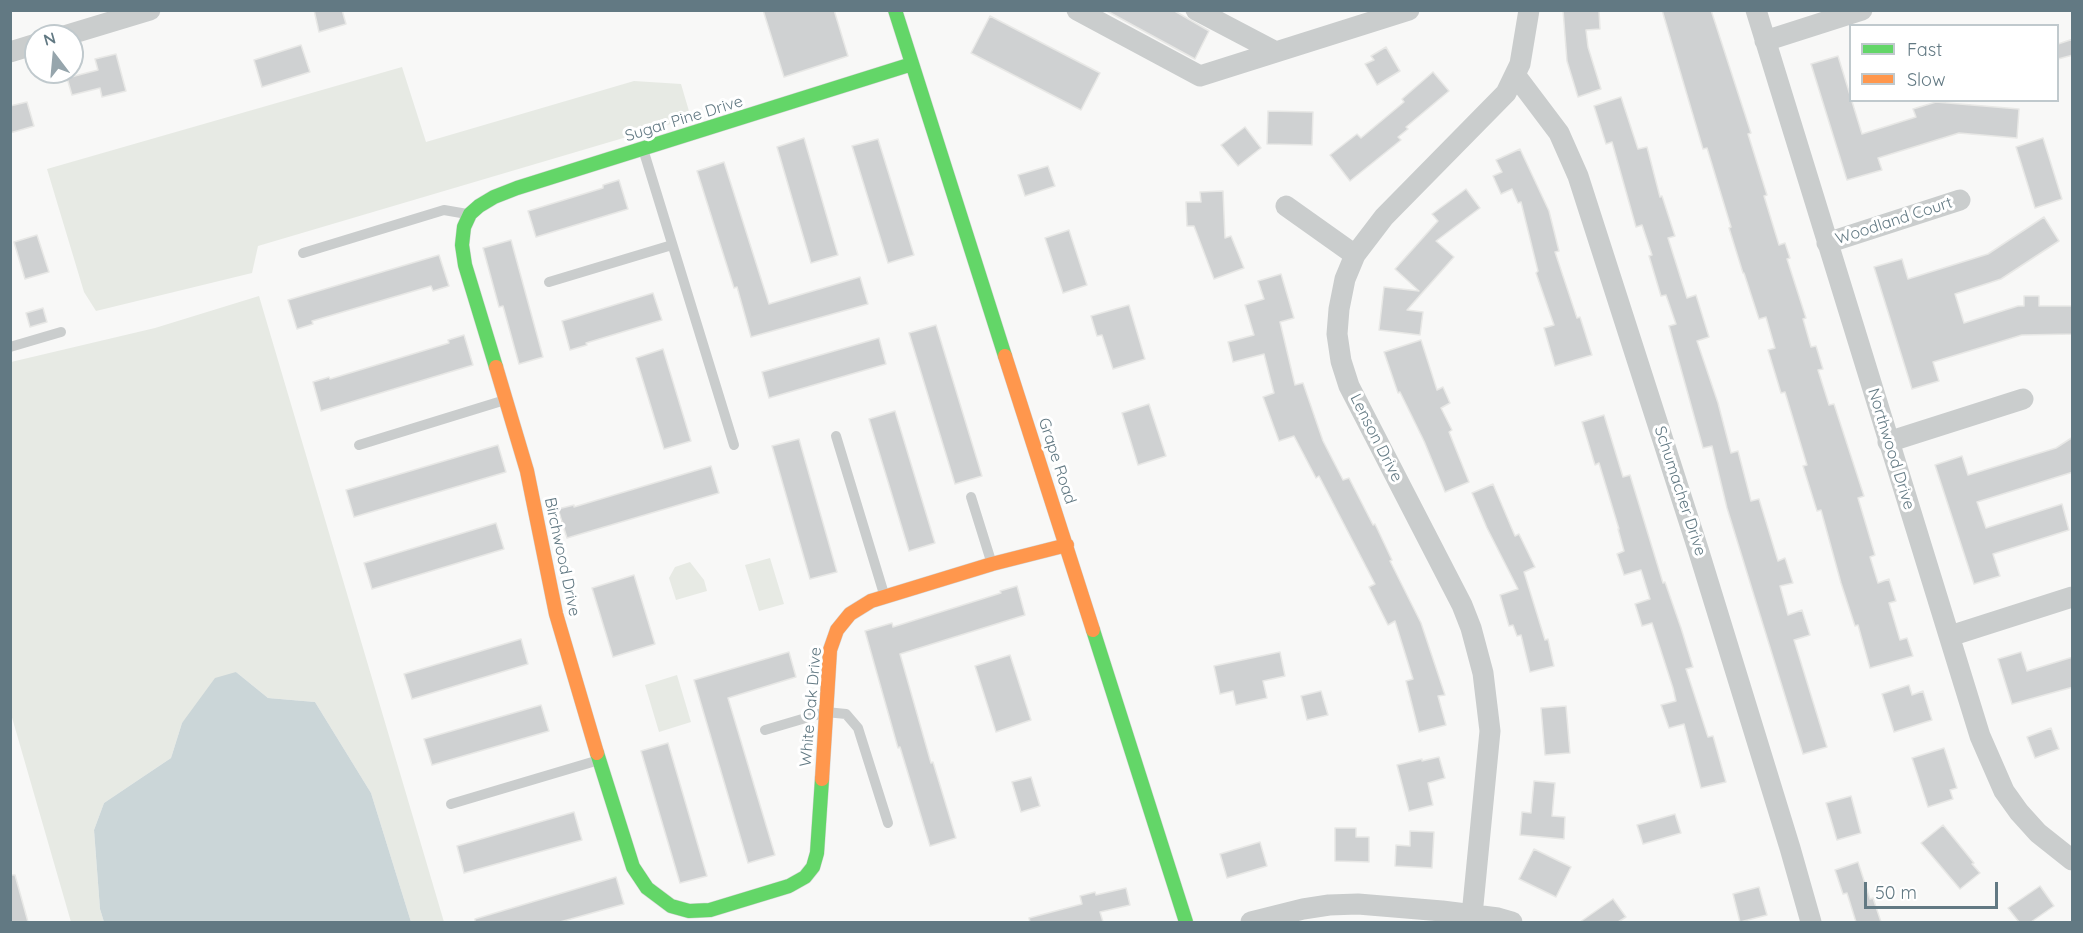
<!DOCTYPE html>
<style>
body{margin:0}
#map{position:relative;width:2083px;height:933px;overflow:hidden;background:#f8f8f7;font-family:Quicksand,sans-serif}
canvas{display:block}
.frame{position:absolute;inset:0;border:12px solid #627983;pointer-events:none}
.legend{position:absolute;left:1849px;top:24px;width:210px;height:78px;box-sizing:border-box;background:#fff;border:2px solid #c0c9cd;margin:0;padding:8px 10px;list-style:none;font-size:18px;color:#627983}
.legend li{display:flex;align-items:center;gap:12px;height:30px}
.legend b{width:30px;border:2px solid #c0c9cd}
.north{position:absolute;left:24px;top:24px;width:60px;height:60px;box-sizing:border-box;background:#fff;border:2px solid #c0c9cd;border-radius:50%;rotate:344deg;font-size:16px;font-weight:700;line-height:24px;text-align:center;color:#627983}
.north::after{content:'';display:block;margin:auto;width:21px;height:27px;background:#96a5ac;clip-path:polygon(50% 0,100% 100%,50% 72%,0 100%)}
.scale{position:absolute;left:1864px;top:882px;width:134px;height:27px;box-sizing:border-box;border:3px solid #627983;border-top:0;padding-left:8px;font-size:18px;line-height:21px;white-space:nowrap;color:#627983;-webkit-text-stroke:4px #fff;paint-order:stroke}
</style>
<div id="map">
<canvas width="2083" height="933"></canvas>
<div class="frame"></div>
<ul class="legend">
<li><b style="height:8px;background:#63d668"></b>Fast</li>
<li><b style="height:8px;background:#ff974d"></b>Slow</li>
</ul>
<div class="north">N</div>
<div class="scale">50 m</div>
</div>
<script>
const context = document.querySelector('canvas').getContext('2d');
context.lineJoin = 'round';
function paint(path, color) { context.fillStyle = color; context.fill(path, 'evenodd'); }
const shape = rows => new Path2D(rows.map(r => 'M' + r).join(''));
function strokePath(path, color, width, dash) { context.strokeStyle = color; context.lineWidth = width; context.lineCap = dash ? 'butt' : 'round'; context.setLineDash(dash || []); context.stroke(path); }
function drawText(font, color, halo, rows, align = 'center') {
  context.font = font + ' Quicksand,sans-serif'; context.lineWidth = 6; context.setLineDash([]); context.textBaseline = 'middle'; context.strokeStyle = halo; context.fillStyle = color; for (const [text, x, y, turn = 0] of rows) {
    context.save(); context.translate(x, y); context.rotate((+turn || 0) * Math.PI / 180); context.textAlign = isNaN(turn) ? turn : align; if (halo) context.strokeText(text, 0, 0); context.fillText(text, 0, 0); context.restore();
  }
}
const green = shape([
 [402,67,426,142,634,81,681,84,691,118,258,246,252,273,96,311,84,292,47,169],
 [259,296,444,922,411,922,371,793,315,702,268,698,236,672,182,723,171,758,104,803,94,830,100,909,104,922,71,922,11,714,11,362,155,328],
 [770,558,784,604,759,611,745,565],
 [690,562,704,580,707,591,676,600,669,578,675,567],
 [677,675,691,722,659,732,645,685]
]);
const water = shape([
 [236,672,268,698,315,702,371,793,411,922,104,922,100,909,94,830,104,803,171,758,182,723,215,678]
]);
const building = shape([
 [314,10,342,10,346,24,319,32,314,10],
 [763,10,834,10,848,56,784,77,763,10],
 [1105,10,1173,10,1209,31,1195,59,1105,10],
 [1563,10,1599,10,1600,29,1586,30,1588,47,1601,89,1578,97,1567,61,1563,10],
 [1662,10,1711,10,1751,133,1748,134,1767,195,1764,196,1779,245,1785,243,1790,258,1787,259,1806,318,1803,319,1811,347,1816,346,1823,369,1818,370,1829,405,1834,404,1864,496,1858,498,1875,555,1870,557,1878,583,1889,579,1896,601,1889,603,1900,640,1907,638,1913,656,1870,668,1858,625,1855,626,1841,583,1821,510,1817,511,1803,466,1807,465,1785,392,1781,393,1768,350,1775,348,1766,317,1759,319,1744,273,1743,273,1729,228,1731,227,1707,148,1703,149,1662,10],
 [990,16,1100,73,1081,110,971,53,990,16],
 [2073,39,2073,55,2058,59,2058,44,2073,39],
 [301,45,310,72,262,87,254,60,301,45],
 [1386,47,1400,71,1377,85,1365,64,1374,60,1371,56,1386,47],
 [116,54,126,91,102,97,100,88,72,95,67,78,98,70,95,59,116,54],
 [1838,56,1862,134,1916,117,1913,109,1936,102,2019,109,2017,138,1959,133,1878,158,1882,170,1847,180,1811,64,1838,56],
 [1433,72,1449,91,1406,127,1408,129,1398,137,1401,140,1350,181,1330,155,1357,134,1361,138,1404,102,1402,99,1433,72],
 [1621,97,1638,149,1647,147,1660,197,1662,196,1675,236,1668,238,1687,298,1696,295,1709,337,1697,341,1718,403,1731,453,1738,451,1751,501,1759,499,1778,561,1785,558,1793,583,1780,586,1788,615,1802,610,1810,635,1794,640,1827,747,1803,754,1727,508,1712,446,1703,448,1669,326,1676,324,1666,295,1661,296,1649,256,1652,255,1642,225,1636,227,1612,142,1606,144,1594,106,1621,97],
 [27,102,34,126,10,133,10,106,27,102],
 [1268,111,1313,112,1312,145,1267,144,1268,111],
 [1245,127,1261,148,1238,166,1221,145,1245,127],
 [804,138,838,255,811,263,777,147,804,138],
 [2043,138,2062,199,2035,208,2016,147,2043,138],
 [878,139,914,255,888,263,852,146,878,139],
 [1520,149,1549,211,1559,251,1555,252,1577,318,1580,317,1592,355,1555,366,1544,328,1554,325,1536,273,1538,271,1521,202,1518,203,1512,189,1501,194,1493,176,1502,172,1496,160,1520,149],
 [724,162,769,304,860,277,868,304,751,337,737,287,734,288,697,171,724,162],
 [1048,166,1055,186,1025,196,1018,175,1048,166],
 [619,180,628,209,536,237,528,211,603,188,603,185,619,180],
 [1466,189,1480,208,1436,241,1454,257,1407,310,1423,312,1420,335,1379,330,1384,287,1419,291,1395,269,1438,221,1432,214,1466,189],
 [1223,191,1225,238,1231,236,1244,268,1214,279,1194,226,1187,226,1186,202,1201,202,1200,192,1223,191],
 [2044,217,2059,241,2001,279,1955,294,1964,323,2018,306,2024,306,2024,296,2039,296,2039,306,2073,306,2073,334,2022,335,1933,362,1939,381,1912,389,1874,267,1902,259,1908,279,1988,254,2044,217],
 [1069,230,1087,285,1063,293,1045,238,1069,230],
 [37,235,49,272,25,279,14,242,37,235],
 [511,240,543,357,519,364,503,306,499,307,483,248,511,240],
 [439,255,449,286,433,291,431,286,312,321,313,324,297,329,288,300,439,255],
 [1281,274,1294,318,1280,322,1295,385,1303,383,1323,441,1343,480,1349,478,1373,525,1375,524,1392,560,1390,561,1421,623,1445,695,1438,696,1446,725,1419,732,1406,681,1413,679,1395,621,1388,625,1369,587,1375,584,1319,476,1316,478,1294,436,1279,441,1263,397,1274,393,1264,354,1233,362,1228,342,1254,335,1245,305,1264,299,1258,281,1281,274],
 [653,293,662,320,586,343,587,345,570,350,562,321,653,293],
 [1129,305,1145,359,1113,369,1102,335,1097,336,1091,316,1129,305],
 [43,308,47,322,30,327,26,313,43,308],
 [936,325,982,476,955,484,909,333,936,325],
 [464,335,473,365,321,411,313,382,329,377,330,379,449,343,448,340,464,335],
 [879,338,886,364,769,398,762,372,879,338],
 [1421,340,1437,390,1443,387,1450,403,1441,408,1452,430,1449,432,1469,482,1445,492,1424,441,1400,392,1398,393,1384,352,1421,340],
 [663,349,691,441,664,449,636,358,663,349],
 [1149,404,1166,456,1138,465,1122,413,1149,404],
 [895,411,935,543,909,551,869,419,895,411],
 [1604,415,1623,477,1630,475,1663,583,1665,582,1681,628,1693,667,1686,669,1708,737,1713,736,1726,782,1701,788,1684,724,1669,728,1661,705,1676,701,1673,688,1652,623,1642,626,1635,604,1650,599,1641,570,1624,575,1617,554,1624,551,1618,529,1619,529,1599,463,1595,465,1582,422,1604,415],
 [2073,437,2073,472,1977,502,1986,528,2062,504,2069,530,1993,554,2000,576,1974,584,1935,465,1962,456,1968,475,2056,448,2073,437],
 [799,439,837,572,810,579,772,446,799,439],
 [498,445,506,472,354,517,346,490,498,445],
 [711,466,719,493,567,538,558,509,574,505,574,507,711,466],
 [1493,484,1515,536,1519,534,1535,567,1524,572,1545,640,1548,639,1554,666,1530,672,1521,635,1517,636,1513,625,1509,626,1500,595,1518,589,1487,528,1472,493,1493,484],
 [496,523,504,549,372,589,364,563,496,523],
 [634,575,655,644,613,657,592,588,634,575],
 [1017,586,1025,615,900,654,931,763,933,762,956,838,930,846,900,747,898,748,865,631,892,623,893,627,1001,593,1000,591,1017,586],
 [521,639,528,664,412,699,404,674,521,639],
 [789,652,796,677,728,698,775,855,748,863,694,680,789,652],
 [1280,652,1285,676,1263,681,1267,698,1236,705,1233,691,1220,694,1214,666,1280,652],
 [2021,652,2027,671,2073,657,2073,687,2012,704,1998,659,2021,652],
 [1010,655,1031,720,996,732,975,666,1010,655],
 [1909,685,1912,695,1923,691,1932,720,1894,732,1882,694,1909,685],
 [1321,691,1328,715,1307,720,1301,696,1321,691],
 [541,705,549,731,432,765,424,739,541,705],
 [1566,706,1570,753,1545,755,1541,708,1566,706],
 [2051,728,2059,749,2035,758,2027,737,2051,728],
 [668,743,707,876,680,883,641,751,668,743],
 [1944,748,1957,788,1950,790,1953,799,1928,807,1912,758,1944,748],
 [1439,757,1445,778,1428,783,1433,805,1409,811,1397,765,1422,759,1422,761,1439,757],
 [1031,777,1040,806,1021,812,1012,782,1031,777],
 [1534,781,1555,783,1552,816,1565,817,1564,839,1520,835,1522,812,1531,813,1534,781],
 [1851,796,1861,833,1837,840,1826,803,1851,796],
 [574,812,582,840,464,873,457,846,574,812],
 [1675,814,1681,833,1643,844,1637,825,1675,814],
 [1943,825,1974,863,1972,864,1980,873,1960,889,1921,843,1943,825],
 [1335,828,1356,828,1356,837,1369,837,1369,862,1335,861,1335,828],
 [1410,831,1434,832,1432,868,1395,866,1396,845,1410,846,1410,831],
 [1260,842,1267,866,1227,878,1220,854,1260,842],
 [1534,849,1571,867,1556,897,1519,879,1534,849],
 [1858,862,1870,899,1873,898,1881,922,1856,922,1847,893,1843,894,1835,870,1858,862],
 [10,875,15,875,28,922,10,922,10,875],
 [616,877,624,904,560,922,475,922,475,919,616,877],
 [2040,886,2054,906,2031,922,2019,922,2008,908,2040,886],
 [1759,887,1767,915,1740,922,1733,894,1759,887],
 [1126,888,1130,905,1100,912,1103,922,1030,922,1029,918,1082,904,1080,896,1095,892,1096,895,1126,888],
 [1613,899,1626,917,1618,922,1580,922,1613,899]
]);
const lane = shape([
 [643,149,734,445],
 [303,253,444,210,467,214],
 [549,282,672,245],
 [10,347,61,332],
 [836,436,884,594],
 [359,445,505,400],
 [971,497,991,561],
 [765,730,826,712,846,714,858,728,888,823],
 [451,804,599,760]
]);
const street = shape([
 [1077,10,1200,76,1409,10],
 [1196,10,1276,52],
 [1756,10,1980,736,2004,791,2019,812,2038,833,2072,860],
 [64,36,150,10],
 [1765,41,1862,10],
 [10,52,36,44],
 [1516,76,1559,133,1578,176,1698,549,1790,848,1811,922],
 [1286,206,1355,255],
 [1827,243,1960,200],
 [1888,442,2023,399],
 [1950,636,2072,597],
 [1472,915,1490,731,1483,673,1471,628,1462,605,1349,386,1341,361,1337,334,1339,309,1345,279,1355,255,1384,217,1506,93,1520,64,1529,10],
 [1251,922,1303,909,1329,905,1358,904,1442,911,1498,918,1512,922]
]);
const fast = shape([
 [895,10,1005,356],
 [496,367,465,265,462,245,464,227,470,214,479,206,494,197,517,188,912,64],
 [1093,630,1186,922],
 [597,753,633,867,647,888,671,906,689,911,710,910,789,886,805,877,813,867,817,853,822,779]
]);
const slow = shape([
 [1005,356,1093,630],
 [496,367,527,471,556,614,597,753],
 [822,779,830,650,837,630,850,614,871,601,992,564,1067,545]
]);
const streetNames = [
 ["Sugar Pine Drive",684,119,-17],
 ["Woodland Court",1894,221,-18],
 ["Lenson Drive",1376,438,63],
 ["Northwood Drive",1891,449,73],
 ["Grape Road",1057,461,72],
 ["Schumacher Drive",1680,491,72],
 ["Birchwood Drive",562,557,78],
 ["White Oak Drive",811,707,-85]
];
paint(green, '#e7eae4');
paint(water, '#cbd6d8');
paint(building, '#cfd1d2');
strokePath(building, '#e8e8e6', 1.5);
strokePath(fast, '#d4d5d5', 15);
strokePath(slow, '#d4d5d5', 15);
strokePath(lane, '#cacdcd', 10);
strokePath(street, '#cacdcd', 21);
strokePath(fast, '#63d668', 14);
strokePath(slow, '#ff974d', 14);
drawText('16px', '#627983', '#fff', streetNames);
</script>
